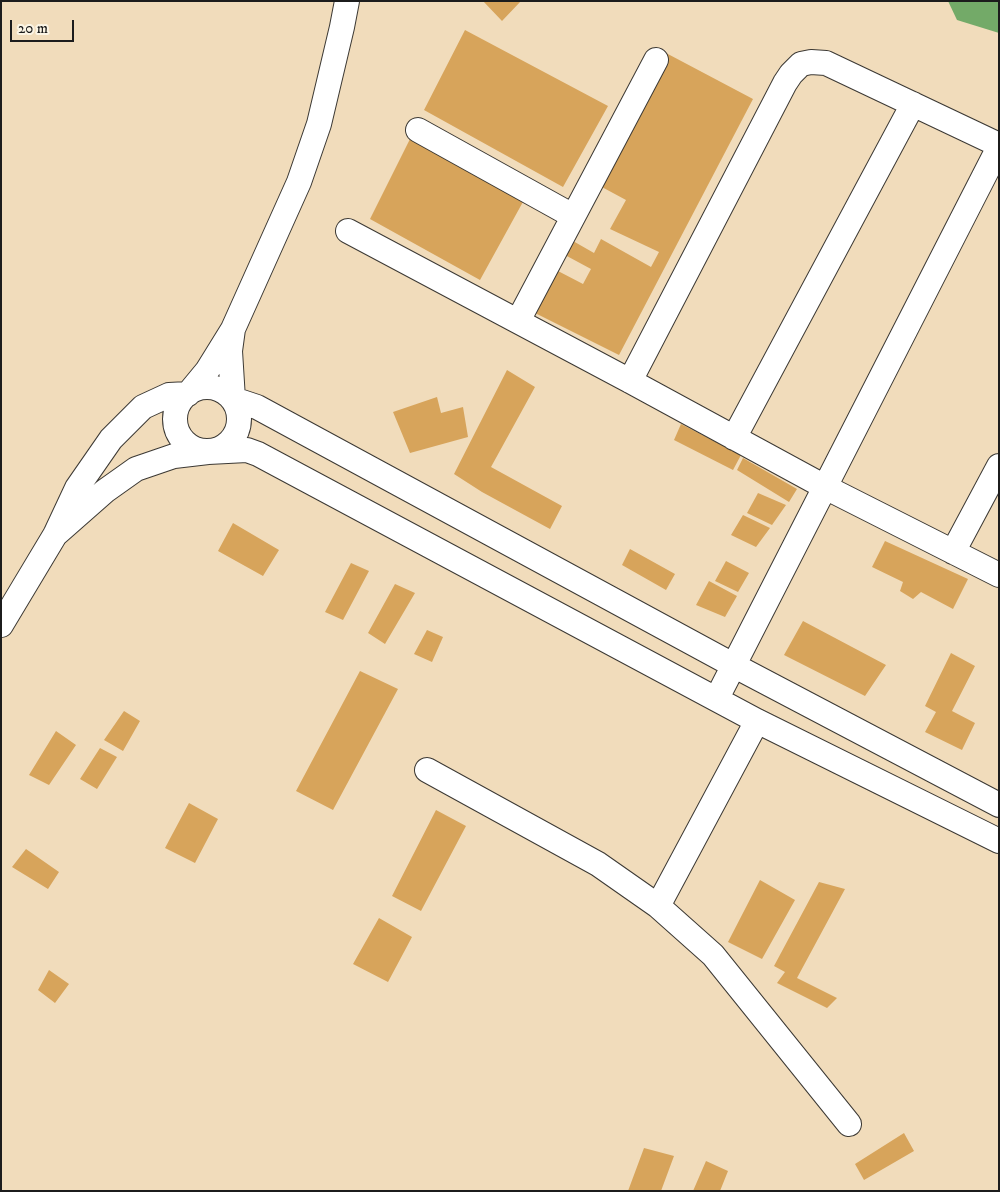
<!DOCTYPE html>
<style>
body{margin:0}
#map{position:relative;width:1000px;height:1192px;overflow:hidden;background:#f1dcbb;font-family:"IM FELL DW Pica",serif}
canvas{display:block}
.frame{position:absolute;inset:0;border:2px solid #1c1c1c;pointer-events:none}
.scale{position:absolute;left:10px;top:20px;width:64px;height:22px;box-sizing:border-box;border:2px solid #1c1c1c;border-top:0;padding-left:6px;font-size:15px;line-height:18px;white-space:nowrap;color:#1c1c1c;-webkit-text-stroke:4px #fcf5e5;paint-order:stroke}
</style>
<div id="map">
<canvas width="1000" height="1192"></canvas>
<div class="frame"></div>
<div class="scale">20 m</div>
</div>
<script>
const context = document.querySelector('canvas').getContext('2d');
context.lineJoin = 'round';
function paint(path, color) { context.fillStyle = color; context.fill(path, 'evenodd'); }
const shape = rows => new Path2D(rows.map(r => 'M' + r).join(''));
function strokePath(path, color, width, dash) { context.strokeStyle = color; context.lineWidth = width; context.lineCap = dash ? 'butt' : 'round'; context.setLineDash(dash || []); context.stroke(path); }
const forest = shape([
 [948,1,999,1,999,33,957,20]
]);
const building = shape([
 [483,1,521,1,502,21],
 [465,30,608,106,563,187,424,110],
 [666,53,753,99,619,355,533,312,558,271,583,284,591,269,565,255,573,241,594,253,601,239,651,267,659,252,610,229,626,200,600,186],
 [410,139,524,200,480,280,370,219],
 [507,370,535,387,491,467,562,506,550,529,482,492,454,474],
 [437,397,441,413,463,407,468,437,410,453,393,412],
 [681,424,741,455,733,470,674,440],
 [743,458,797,489,789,502,737,470],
 [758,493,786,505,772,525,747,513],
 [743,515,770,528,756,547,731,535],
 [233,523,279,550,263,576,218,551],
 [885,541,968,579,953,609,921,592,913,599,900,591,903,582,872,567],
 [630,549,675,574,666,590,622,565],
 [726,561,749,573,738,592,715,581],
 [351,563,369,571,343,620,325,612],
 [709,581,737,596,725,617,696,605],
 [395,584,415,593,385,644,368,633],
 [803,621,886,665,865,696,784,655],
 [427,630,443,637,432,662,414,654],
 [951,653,975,666,952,711,975,723,962,750,925,732,936,712,925,706],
 [360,671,398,689,333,810,296,791],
 [124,711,140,721,123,751,104,740],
 [56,731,76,745,49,785,29,775],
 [100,748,117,757,97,789,80,779],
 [189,803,218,819,195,863,165,848],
 [436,810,466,826,421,911,392,896],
 [26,849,59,872,48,889,12,867],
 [760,880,795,900,762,959,728,942],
 [819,882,845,889,797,978,837,998,827,1008,777,983,785,972,774,966],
 [379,918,412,937,388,982,353,964],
 [49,970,69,984,55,1003,38,990],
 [904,1133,914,1151,864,1180,855,1164],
 [644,1148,674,1156,661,1191,628,1191],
 [706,1161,728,1171,720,1191,693,1191]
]);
const minor = shape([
 [418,130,573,216],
 [348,231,630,381,825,487,999,575],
 [518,321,656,60],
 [233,329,230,351,233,399,257,407,733,665,999,805],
 [630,381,785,83,791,74,801,64,811,62,826,63,999,145],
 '175 419a32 32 0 1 1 64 0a32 32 0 1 1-64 0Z',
 [734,438,913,104],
 [55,535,105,491,136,469,174,456,208,452,247,450,258,454,757,721,999,841],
 [953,552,999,466],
 [1,625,55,535,77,488,111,439,143,407,169,395,188,394,207,371,233,329,299,182,319,124,342,27,347,1],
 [717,698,999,147],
 [427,770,598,864,658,906,713,955,849,1124],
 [658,906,757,721]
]);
paint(forest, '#73aa68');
paint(building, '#d7a45b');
strokePath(minor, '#3c3934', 26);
strokePath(minor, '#fff', 24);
</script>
